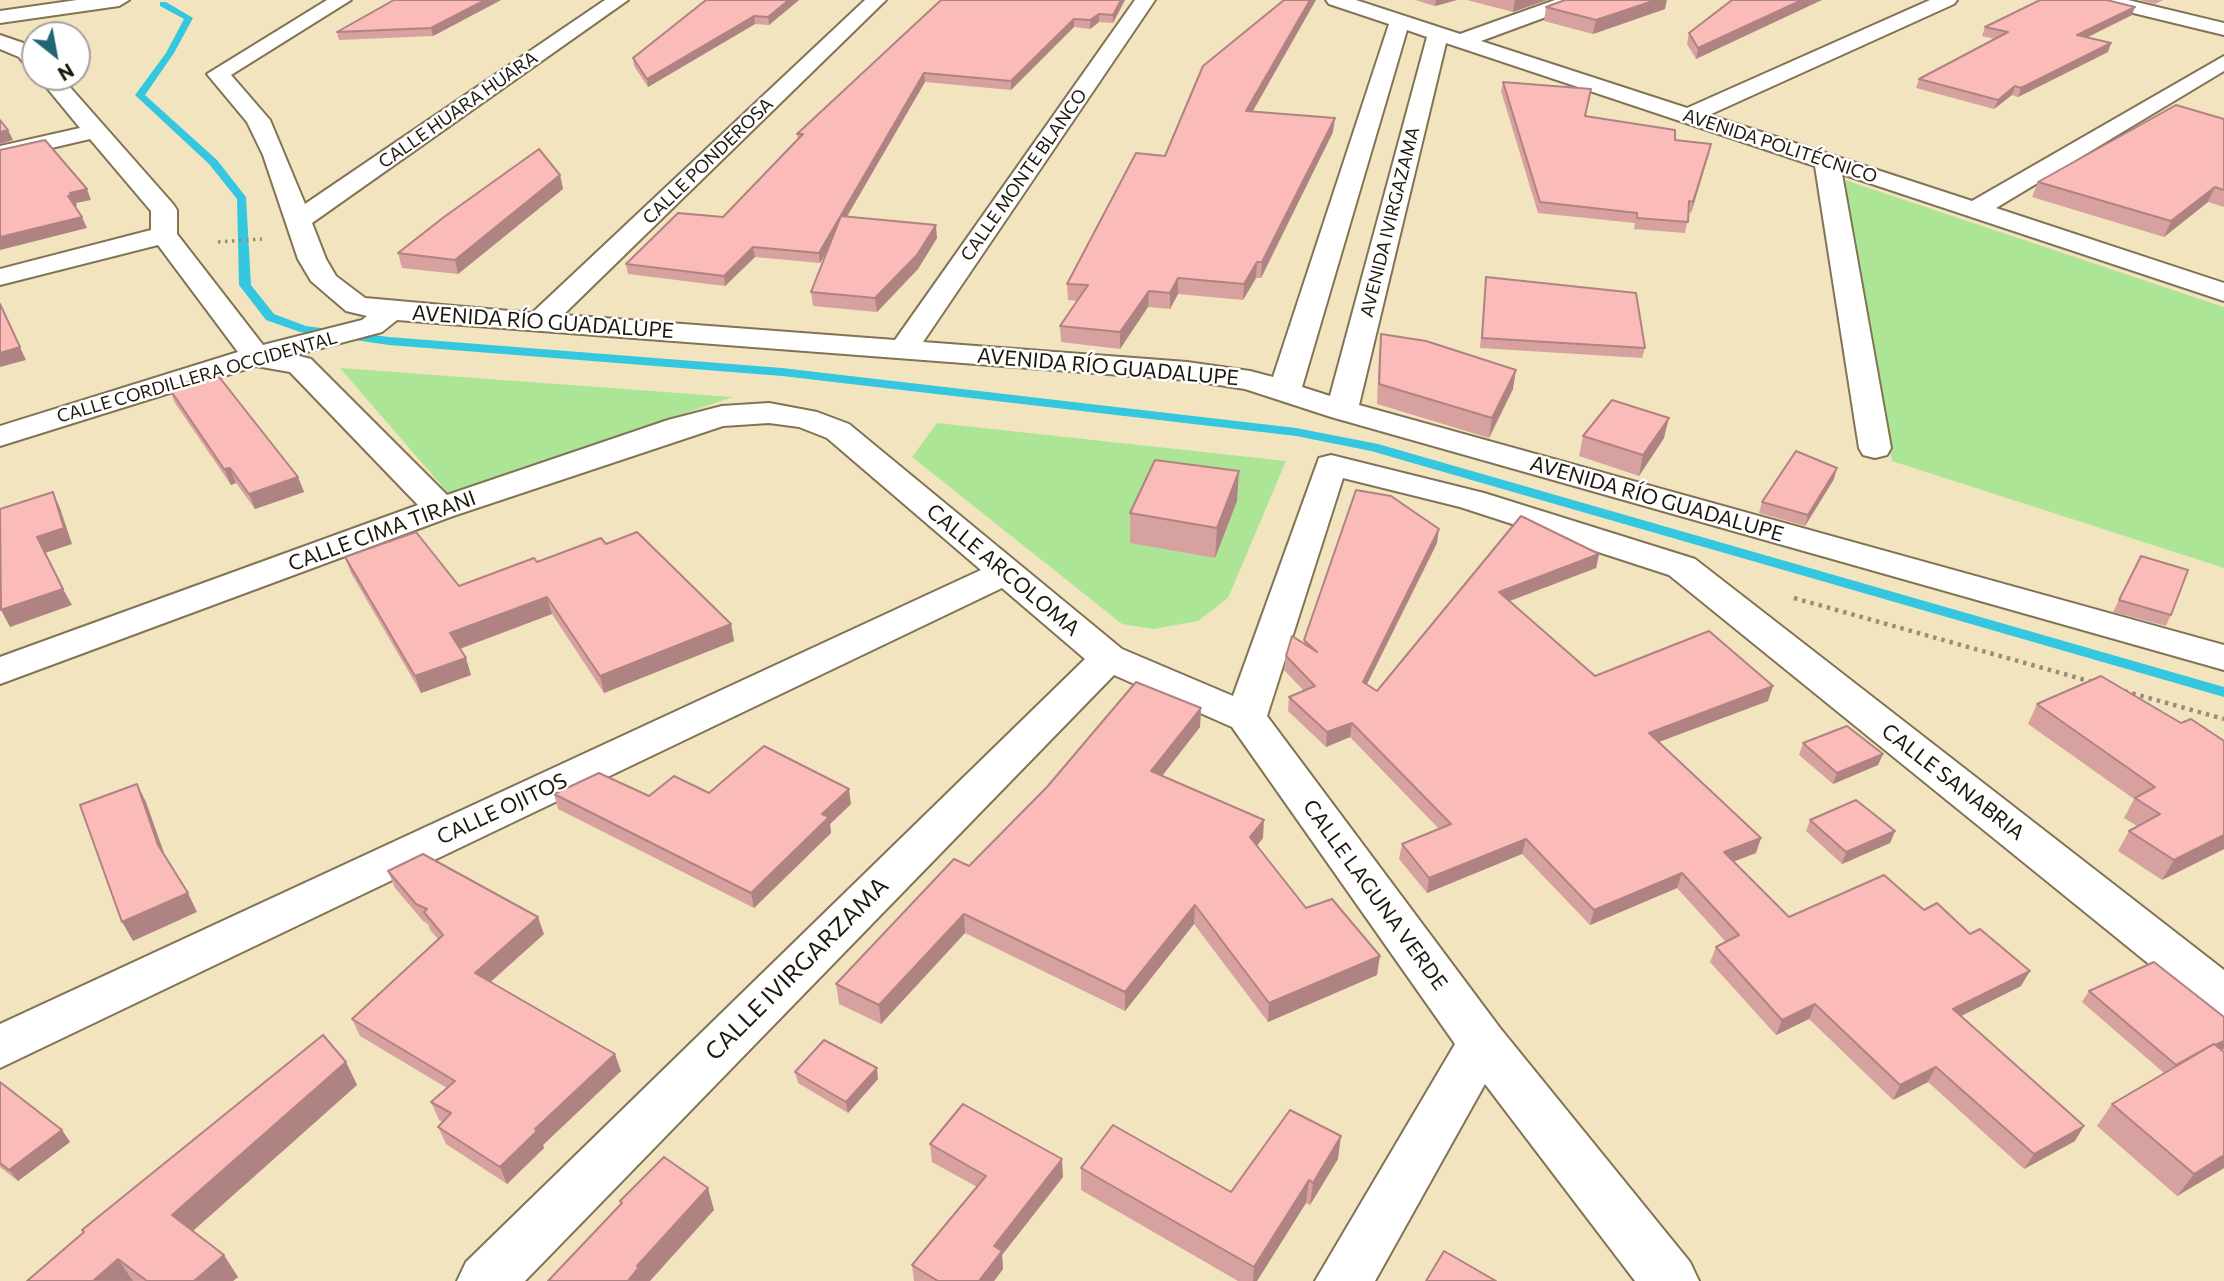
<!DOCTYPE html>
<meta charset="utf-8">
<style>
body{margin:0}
#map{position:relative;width:2224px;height:1281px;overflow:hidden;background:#f3e4c0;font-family:Commissioner,sans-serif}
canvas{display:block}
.north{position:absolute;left:21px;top:21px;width:70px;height:70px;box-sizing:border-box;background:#fff;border:2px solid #a5a39d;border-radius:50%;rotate:149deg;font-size:19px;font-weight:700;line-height:28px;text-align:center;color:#1e180b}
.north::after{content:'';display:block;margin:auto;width:24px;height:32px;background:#216577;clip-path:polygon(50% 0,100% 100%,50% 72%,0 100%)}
</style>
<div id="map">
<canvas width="2224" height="1281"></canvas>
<div class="north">N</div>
</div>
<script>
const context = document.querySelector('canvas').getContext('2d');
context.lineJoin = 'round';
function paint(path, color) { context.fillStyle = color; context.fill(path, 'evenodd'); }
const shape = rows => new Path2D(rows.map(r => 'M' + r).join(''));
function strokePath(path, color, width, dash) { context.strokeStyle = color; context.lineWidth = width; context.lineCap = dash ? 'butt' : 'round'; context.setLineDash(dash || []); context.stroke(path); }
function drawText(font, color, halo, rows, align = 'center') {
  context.font = font + ' Commissioner,sans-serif'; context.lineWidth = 5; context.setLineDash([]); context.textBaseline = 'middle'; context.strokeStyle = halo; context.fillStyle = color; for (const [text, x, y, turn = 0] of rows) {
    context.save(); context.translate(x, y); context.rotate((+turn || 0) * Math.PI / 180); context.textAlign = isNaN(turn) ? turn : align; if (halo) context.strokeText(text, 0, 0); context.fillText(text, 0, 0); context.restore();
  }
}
const green = shape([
 [1842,179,2224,307,2224,568,1892,461],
 [340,368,733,397,448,493],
 [937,423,1286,461,1228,598,1198,621,1153,629,1122,624,912,457]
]);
const stream = shape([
 [160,2,166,2,193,18,174,53,145,95,217,160,246,197,251,285,274,314,306,326,389,337,782,368,1296,428,1378,444,2224,687,2224,697,1371,451,1296,436,782,376,389,345,300,332,266,320,239,285,237,199,209,164,135,95,166,53,184,19,160,6,160,2]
]);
const pathFar1 = shape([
 [218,242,262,239]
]);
const path = shape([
 [1794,598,2096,683],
 [2124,691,2224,719]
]);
const minor = shape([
 [77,0,129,0,119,6,0,23,0,11,77,0],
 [327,0,351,0,231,75,270,120,305,204,605,0,628,0,312,223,326,259,336,276,365,298,532,313,865,0,886,0,563,315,895,340,1135,0,1155,0,923,342,1187,362,1250,371,1273,377,1389,24,1329,4,1326,0,1356,0,1460,34,1555,0,1584,0,1581,4,1481,41,1687,108,1930,0,1957,0,1954,4,1709,115,1972,201,2224,56,2224,71,1996,208,2224,283,2224,301,1842,174,1891,448,1887,455,1875,458,1863,455,1859,448,1815,166,1446,43,1359,405,2224,645,2224,670,1331,417,1245,389,1187,380,397,320,382,332,295,355,311,359,447,495,668,420,722,406,769,403,817,412,849,424,1122,649,1233,696,1319,458,1331,455,1484,493,1695,559,2224,970,2224,1017,2207,1011,1669,575,1460,507,1343,478,1267,716,1500,1028,1690,1262,1699,1281,1635,1281,1485,1084,1375,1281,1315,1281,1455,1044,1232,727,1114,675,525,1281,457,1281,466,1262,1085,659,1002,588,0,1068,0,1024,981,570,827,438,799,427,769,423,723,426,453,516,0,684,0,657,418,505,290,372,256,366,0,446,0,426,238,352,158,245,0,285,0,269,151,230,151,211,90,139,0,160,0,146,80,128,38,77,61,77,173,204,177,210,177,234,263,345,362,320,367,316,346,311,311,281,298,259,263,155,247,122,207,74,327,0],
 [1407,30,1427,37,1330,396,1302,387,1407,30],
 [2093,0,2128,0,2224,23,2224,35,2096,4,2093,0],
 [0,35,35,47,35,68,27,67,19,57,0,49,0,35]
]);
const wall = shape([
 [501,0,433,36,339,40,337,32],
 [799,0,769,25,755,24,648,87,634,66,633,58],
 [941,0,1125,0,1113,23,1099,22,1090,29,1074,27,1011,90,925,82,847,216,937,238,918,269,877,312,813,306,811,292,827,252,820,263,755,257,725,286,628,274,626,264,723,217,798,140,797,134],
 [1415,0,1457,0,1435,6],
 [1467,0,1547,0,1513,12],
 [1732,0,1696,59,1687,44,1689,33],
 [2139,0,2163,0,2155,4],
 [1546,7,1665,9,1593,34,1544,21],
 [2132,15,2087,37,2108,52,2018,97,2012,95,1994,109,1916,88,1919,79,1995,39,1982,36,1985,27],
 [1503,82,1590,99,1585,116,1675,140,1711,144,1691,213,1689,212,1685,233,1634,229,1635,223,1538,213,1501,91],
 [1253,111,1333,132,1261,278,1256,278,1243,300,1178,294,1170,309,1148,307,1120,349,1061,342,1060,326,1078,301,1068,300,1067,284],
 [2224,119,2224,207,2208,202,2164,237,2032,197,2038,182],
 [560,175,563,189,458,274,402,268,398,253],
 [1486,277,1645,348,1642,358,1480,348],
 [1381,334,1513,389,1489,438,1377,404,1379,354],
 [169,388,298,477,304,492,255,509,236,483,231,485,175,403],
 [1583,436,1664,438,1639,476,1579,456],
 [1834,479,1805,526,1759,513,1762,502],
 [1237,501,1215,558,1130,543,1130,513],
 [1521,516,1599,554,1596,568,1510,601,1595,676,1768,701,1659,742,1756,853,1733,862,1789,917,1924,910,2021,986,1961,1016,2075,1141,2024,1169,1928,1082,1893,1100,1809,1019,1776,1035,1710,962,1716,947,1726,942,1677,888,1590,925,1522,854,1427,893,1399,859,1402,844,1439,829,1350,737,1326,747,1288,711,1289,697,1304,691,1284,670,1286,656,1304,644,1304,640,1437,543,1367,684,1377,691],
 [606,544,731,624,734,641,604,693,552,614,460,649,471,675,421,693,351,573,345,557,459,586,537,562],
 [2141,556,2171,615,2166,626,2113,612],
 [2101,676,2224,849,2162,880,2118,851,2129,831,2137,826,2124,818,2134,799,2028,724,2037,704],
 [1201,708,1200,727,1162,776,1263,838,1257,846,1306,908,1377,975,1268,1022,1194,924,1125,1011,965,933,881,1024,839,1004,836,984,969,866],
 [1803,743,1883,754,1878,765,1833,784,1799,755],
 [709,793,851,804,830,824,831,833,754,908,558,809,554,794,649,796],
 [1810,820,1895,831,1890,843,1842,864,1806,831],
 [388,871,544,934,491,982,621,1071,543,1145,544,1148,507,1184,446,1144,438,1127,443,1122,439,1120,431,1102,447,1088,360,1036,352,1019,438,939,430,930,428,924,423,921,395,888],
 [2089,991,2224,1049,2221,1050,2224,1168,2177,1196,2097,1126,2112,1104,2164,1073,2082,1002],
 [346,1062,357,1085,193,1231,238,1277,233,1281,27,1281,84,1232,82,1230],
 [795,1072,878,1079,848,1113,798,1083],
 [0,1082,62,1130,70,1142,18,1181,0,1167],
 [930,1144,1063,1177,1002,1255,1003,1269,994,1281,914,1281,912,1265,977,1187,932,1162],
 [1338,1159,1310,1205,1306,1203,1257,1281,1238,1281,1081,1190,1081,1168,1231,1192]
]);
const shadedWall = shape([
 [485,0,501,0,433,36,431,28],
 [789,0,799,0,769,25,768,17],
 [1121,0,1125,0,1113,23,1113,15],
 [1310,0,1316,0,1245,125,1246,111],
 [1436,0,1457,0,1435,6],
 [1515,0,1547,0,1513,12],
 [1656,0,1667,0,1665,9,1593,34,1596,20],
 [1802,0,1822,0,1696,59,1698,48],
 [2135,7,2132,15,2074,44,2077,35],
 [1099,14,1099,22,1090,29,1090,20],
 [754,16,755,24,648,87,647,79],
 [1074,19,1074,27,1011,90,1011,81],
 [2111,43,2108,52,2018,97,2021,88],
 [924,73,925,82,820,263,819,253],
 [2015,86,2012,95,1994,109,1998,100],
 [1335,118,1333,132,1261,278,1262,262],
 [8,130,13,140,0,144,0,132],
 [1711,144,1709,154,1691,213,1693,202],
 [560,175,563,189,458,274,455,260],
 [2215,187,2208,202,2164,237,2171,221],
 [87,189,91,200,76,203,77,206,73,207,68,196,70,193],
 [82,217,87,228,0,250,0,237],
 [936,225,937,238,918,269,877,312,875,298],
 [753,247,755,257,725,286,724,276],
 [1257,262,1256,278,1243,300,1244,284],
 [1178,278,1178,294,1170,309,1170,293],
 [1149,291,1148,307,1120,349,1120,332],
 [0,304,26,360,0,367],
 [1516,370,1513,389,1489,438,1492,418],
 [1669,418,1664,438,1639,476,1643,455],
 [230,468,236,483,231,485,224,469],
 [1837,468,1834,479,1805,526,1808,515],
 [1239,471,1237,501,1215,558,1217,528],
 [298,477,304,492,255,509,249,494],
 [53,492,60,508,72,544,45,553,37,537],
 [1439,529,1437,543,1361,696,1363,682],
 [1599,554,1596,568,1496,606,1499,592],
 [63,589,72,605,10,627,1,610],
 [547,597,552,614,456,650,450,633],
 [731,624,734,641,604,693,600,676],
 [466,658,471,675,421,693,415,676],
 [1773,686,1768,701,1645,747,1649,733],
 [1201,708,1200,727,1151,790,1151,771],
 [1352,723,1350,737,1326,747,1327,732],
 [1883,754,1878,765,1833,784,1837,773],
 [137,784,146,802,168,864,158,845],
 [849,789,851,804,830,824,831,833,754,908,751,893,822,814],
 [1264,820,1263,838,1248,856,1250,837],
 [1895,831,1890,843,1842,864,1846,852],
 [2224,835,2224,849,2162,880,2174,860],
 [1761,838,1756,853,1719,867,1724,852],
 [1526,839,1522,854,1427,893,1429,878],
 [1682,873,1677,888,1590,925,1594,910],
 [188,893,197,912,133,941,122,922],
 [1195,905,1194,924,1125,1011,1125,992],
 [964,914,965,933,881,1024,879,1005],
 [538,917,544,934,481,990,475,973],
 [1380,956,1377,975,1268,1022,1269,1003],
 [2030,971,2021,986,1945,1024,1953,1009],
 [1815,1004,1809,1019,1776,1035,1782,1020],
 [2224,1041,2224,1049,2168,1077,2176,1065],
 [615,1054,621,1071,543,1145,544,1148,507,1184,500,1167,535,1129],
 [346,1062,357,1085,186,1237,172,1215],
 [1936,1067,1928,1082,1893,1100,1900,1085],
 [877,1068,878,1079,848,1113,846,1102],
 [2084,1126,2075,1141,2024,1169,2034,1154],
 [62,1130,70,1142,18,1181,9,1170],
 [1341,1136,1338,1159,1310,1205,1313,1183],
 [2224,1155,2224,1168,2177,1196,2194,1174],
 [1062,1159,1063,1177,1002,1255,1003,1269,994,1281,979,1281,994,1246],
 [1309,1180,1306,1203,1257,1281,1253,1281,1254,1267],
 [708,1188,714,1210,650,1281,628,1281,637,1266],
 [224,1255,238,1277,233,1281,194,1281],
 [118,1259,133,1281,93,1281]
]);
const building = shape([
 [394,0,485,0,431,28,337,32,394,0],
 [706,0,789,0,768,17,754,16,647,79,633,58,706,0],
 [941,0,1121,0,1113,15,1099,14,1090,20,1074,19,1011,81,924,73,819,253,753,247,724,276,626,264,678,213,723,217,803,134,797,134,941,0],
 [1284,0,1310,0,1246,111,1335,118,1262,262,1257,262,1244,284,1178,278,1170,293,1149,291,1120,332,1060,326,1088,285,1067,284,1136,153,1165,156,1203,66,1284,0],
 [1565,0,1656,0,1596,20,1546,7,1565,0],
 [1732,0,1802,0,1698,48,1689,33,1732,0],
 [2040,0,2107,0,2135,7,2077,35,2111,43,2021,88,2015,86,1998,100,1919,79,2008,32,1985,27,2040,0],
 [1503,82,1591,89,1585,116,1675,130,1675,140,1711,144,1693,202,1689,201,1688,222,1637,218,1637,213,1540,202,1503,82],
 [2176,105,2224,119,2224,190,2215,187,2171,221,2038,182,2176,105],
 [0,120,8,130,0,132,0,120],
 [45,140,87,189,70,193,72,195,68,196,82,217,0,237,0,150,45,140],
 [539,149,560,175,455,260,398,253,444,217,539,149],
 [841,216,936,225,917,255,875,298,811,292,841,216],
 [1486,277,1636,293,1645,348,1482,338,1486,277],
 [0,304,20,347,0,353,0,304],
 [1381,334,1426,341,1516,370,1492,418,1379,384,1381,334],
 [216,373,298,477,249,494,230,468,224,469,169,388,216,373],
 [1612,400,1669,418,1643,455,1583,436,1612,400],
 [1796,451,1837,468,1808,515,1762,502,1796,451],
 [1155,460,1239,471,1217,528,1130,513,1155,460],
 [1356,490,1391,496,1439,529,1363,682,1377,691,1521,516,1599,554,1499,592,1595,676,1709,631,1773,686,1649,733,1761,838,1724,852,1789,917,1884,875,1924,910,1937,903,1970,934,1980,929,2030,971,1953,1009,2084,1126,2034,1154,1936,1067,1900,1085,1815,1004,1782,1020,1716,947,1739,935,1682,873,1594,910,1526,839,1429,878,1402,844,1451,824,1352,723,1327,732,1289,697,1315,686,1286,656,1292,636,1317,652,1304,640,1356,490],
 [53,492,64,528,37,537,63,589,1,610,0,509,53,492],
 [416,532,459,586,534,558,537,562,601,538,606,544,637,532,731,624,600,676,547,597,450,633,466,658,415,676,345,557,416,532],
 [2141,556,2188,570,2171,615,2119,600,2141,556],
 [2101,676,2181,723,2191,719,2224,741,2224,835,2174,860,2129,831,2160,814,2135,798,2155,787,2037,704,2101,676],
 [1136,682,1201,708,1151,771,1264,820,1250,837,1306,908,1332,899,1380,956,1269,1003,1195,905,1125,992,964,914,879,1005,836,984,954,859,969,866,1047,787,1136,682],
 [1847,726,1883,754,1837,773,1803,743,1847,726],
 [764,746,849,789,822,814,829,817,751,893,554,794,599,773,649,796,674,776,709,793,764,746],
 [137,784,158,845,188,893,122,922,80,805,137,784],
 [1856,800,1895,831,1846,852,1810,820,1856,800],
 [423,854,538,917,475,973,615,1054,535,1129,537,1131,500,1167,438,1127,451,1113,431,1102,455,1081,352,1019,443,935,424,912,427,909,416,904,388,871,423,854],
 [2154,962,2224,1017,2224,1041,2215,1045,2214,1044,2176,1065,2089,991,2154,962],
 [323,1035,346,1062,172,1215,224,1255,194,1281,147,1281,118,1259,93,1281,27,1281,84,1232,82,1230,323,1035],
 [824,1040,877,1068,846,1102,795,1072,824,1040],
 [2214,1044,2224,1052,2224,1155,2194,1174,2112,1104,2214,1044],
 [0,1082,62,1130,9,1170,0,1163,0,1082],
 [963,1104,1062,1159,994,1246,1002,1251,979,1281,938,1281,912,1265,986,1176,930,1144,963,1104],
 [1290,1110,1341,1136,1313,1183,1309,1180,1254,1267,1081,1168,1113,1125,1231,1192,1290,1110],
 [664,1157,708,1188,637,1266,639,1267,628,1281,548,1281,622,1203,620,1201,664,1157],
 [1444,1251,1496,1281,1426,1281,1444,1251]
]);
const farStreetnames = [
 ["CALLE HUARA HUARA",458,110,-35],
 ["AVENIDA POLITÉCNICO",1780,146,18],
 ["CALLE PONDEROSA",708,161,-44],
 ["CALLE MONTE BLANCO",1024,175,-55],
 ["AVENIDA IVIRGAZAMA",1390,222,-76],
 ["CALLE CORDILLERA OCCIDENTAL",197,377,-16]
];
const streetNames = [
 ["AVENIDA RÍO GUADALUPE",543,322,4],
 ["AVENIDA RÍO GUADALUPE",1108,367,5],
 ["AVENIDA RÍO GUADALUPE",1657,499,16],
 ["CALLE CIMA TIRANI",382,531,-20],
 ["CALLE ARCOLOMA",1003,570,40],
 ["CALLE SANABRIA",1953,782,38],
 ["CALLE OJITOS",502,809,-25],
 ["CALLE LAGUNA VERDE",1375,895,54]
];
const nearStreetnames = [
 ["CALLE IVIRGARZAMA",797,969,-45]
];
paint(green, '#ade596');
paint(stream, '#35c7e0');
strokePath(minor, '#817353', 4);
strokePath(pathFar1, '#998e74', 3.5, [2.5, 4.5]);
strokePath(path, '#998e74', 4.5, [3.5, 5]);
paint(minor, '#fff');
paint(wall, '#d7a19f');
paint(shadedWall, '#af8382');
paint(building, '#fabbb9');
strokePath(building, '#af8382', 2);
drawText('18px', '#1e180b', '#fff', farStreetnames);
drawText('21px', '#1e180b', '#fff', streetNames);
drawText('24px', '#1e180b', '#fff', nearStreetnames);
</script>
